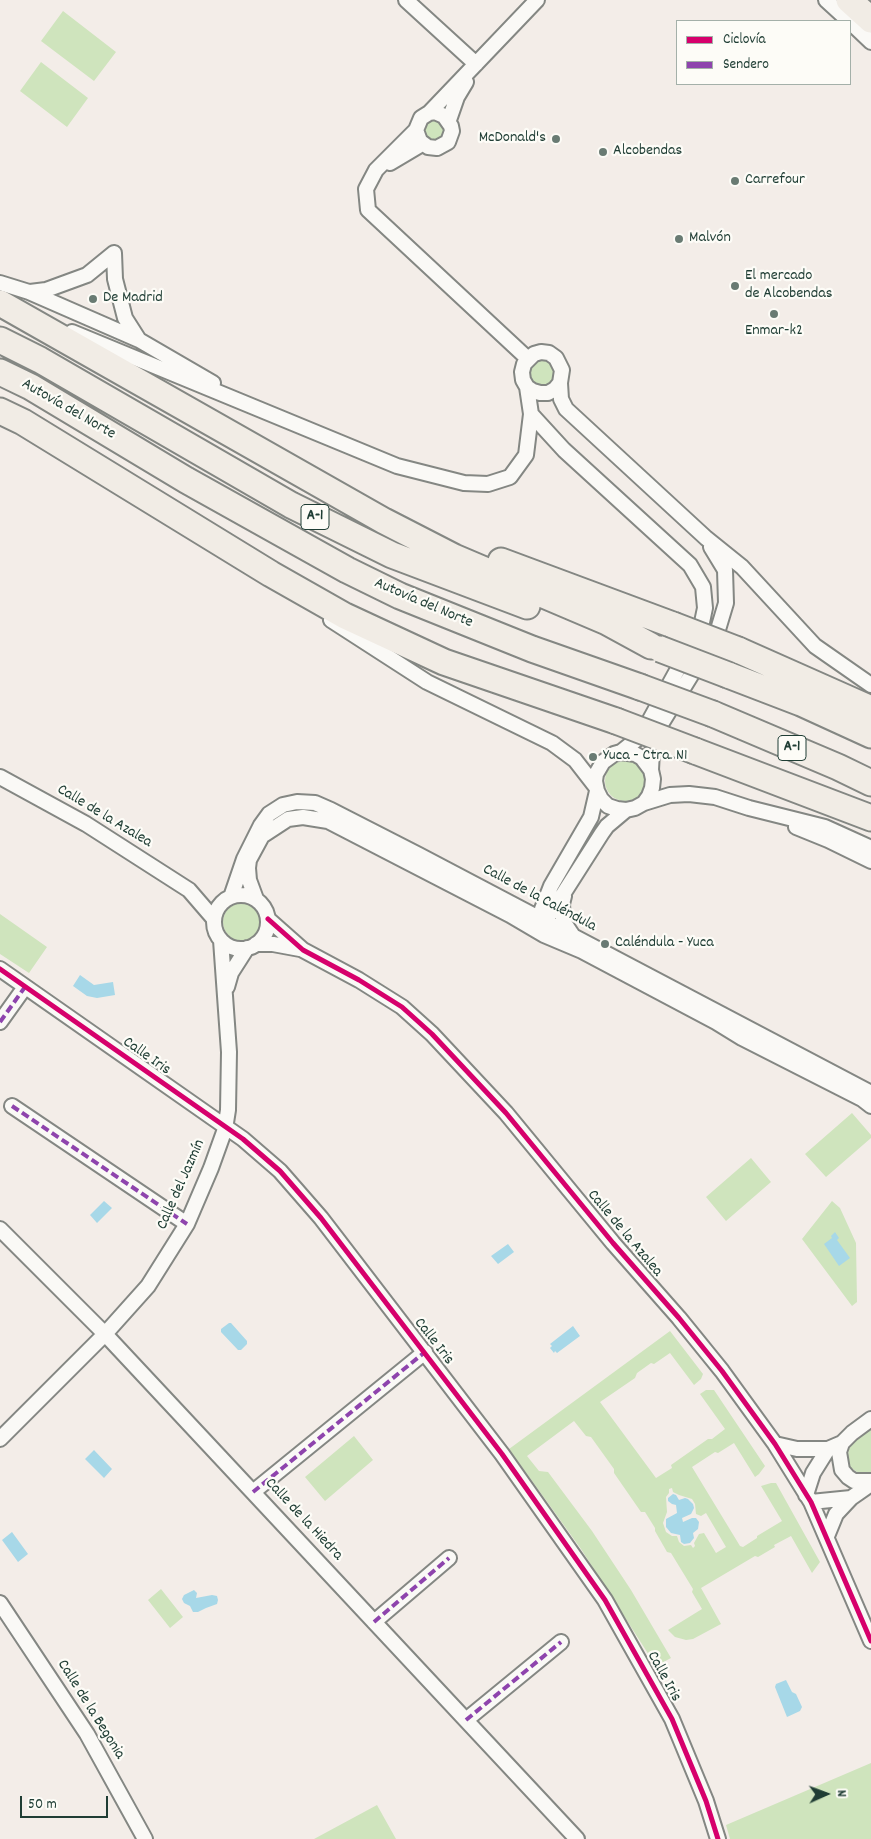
<!DOCTYPE html>
<meta charset="utf-8">
<style>
body{margin:0}
#map{position:relative;width:871px;height:1839px;overflow:hidden;background:#f3ede8;font-family:Dekko,sans-serif}
canvas{display:block}
.legend{position:absolute;left:676px;top:20px;width:175px;height:65px;box-sizing:border-box;background:#fdfcf7;border:1px solid #a4b0a9;margin:0;padding:6px 9px;list-style:none;font-size:15px;color:#1f3d34}
.legend li{display:flex;align-items:center;gap:10px;height:25px}
.legend b{width:25px;border:1px solid #a4b0a9}
.north{position:absolute;left:801px;top:1769px;width:50px;height:50px;-webkit-text-stroke:4px #fdfcf7;paint-order:stroke;rotate:88deg;font-size:14px;font-weight:700;line-height:20px;text-align:center;color:#1f3d34}
.north::after{content:'';display:block;margin:auto;width:18px;height:22px;background:#1f3d34;clip-path:polygon(50% 0,100% 100%,50% 72%,0 100%)}
.scale{position:absolute;left:20px;top:1796px;width:88px;height:22px;box-sizing:border-box;border:2px solid #1f3d34;border-top:0;padding-left:6px;font-size:15px;line-height:18px;white-space:nowrap;color:#1f3d34;-webkit-text-stroke:4px #fdfcf7;paint-order:stroke}
</style>
<div id="map">
<canvas width="871" height="1839"></canvas>
<ul class="legend">
<li><b style="height:6px;background:#d6006c"></b>Ciclovía</li>
<li><b style="height:6px;background:#8e44ad"></b>Sendero</li>
</ul>
<div class="north">N</div>
<div class="scale">50 m</div>
</div>
<script>
const context = document.querySelector('canvas').getContext('2d');
context.lineJoin = 'round';
function paint(path, color) { context.fillStyle = color; context.fill(path, 'evenodd'); }
const shape = rows => new Path2D(rows.map(r => 'M' + r).join(''));
function strokePath(path, color, width, dash) { context.strokeStyle = color; context.lineWidth = width; context.lineCap = dash ? 'butt' : 'round'; context.setLineDash(dash || []); context.stroke(path); }
function drawText(font, color, halo, rows, align = 'center') {
  context.font = font + ' Dekko,sans-serif'; context.lineWidth = 4.5; context.setLineDash([]); context.textBaseline = 'middle'; context.strokeStyle = halo; context.fillStyle = color; for (const [text, x, y, turn = 0] of rows) {
    context.save(); context.translate(x, y); context.rotate((+turn || 0) * Math.PI / 180); context.textAlign = isNaN(turn) ? turn : align; if (halo) context.strokeText(text, 0, 0); context.fillText(text, 0, 0); context.restore();
  }
}
const green = shape([
 [63,11,116,52,94,81,41,41],
 [41,62,88,98,67,127,20,91],
 '423 131a11 11 0 1 1 22 0a11 11 0 1 1-22 0Z',
 '529 373a13 13 0 1 1 26 0a13 13 0 1 1-26 0Z',
 '605 781a20 20 0 1 1 40 0a20 20 0 1 1-40 0Z',
 '223 922a19 19 0 1 1 38 0a19 19 0 1 1-38 0Z',
 [0,914,47,947,29,973,0,954],
 [852,1113,871,1135,871,1138,826,1177,805,1154],
 [751,1158,771,1182,726,1221,706,1197],
 [832,1201,840,1208,856,1243,857,1302,852,1306,802,1239],
 [670,1331,703,1374,701,1379,694,1385,670,1353,654,1364,651,1363,637,1373,635,1378,600,1402,656,1478,672,1468,671,1465,708,1439,712,1439,725,1429,700,1394,706,1390,714,1390,765,1466,759,1474,755,1477,734,1443,718,1453,715,1452,692,1467,740,1546,743,1547,757,1538,757,1536,782,1521,761,1486,771,1483,776,1483,820,1562,812,1573,791,1536,774,1545,775,1547,758,1557,755,1556,701,1588,721,1624,693,1639,686,1640,675,1637,668,1630,702,1609,692,1592,693,1589,671,1553,667,1552,655,1531,655,1528,645,1512,641,1512,614,1473,614,1469,591,1437,586,1436,574,1421,527,1456,539,1471,548,1472,592,1531,631,1590,671,1658,656,1666,581,1549,509,1449],
 [672,1488,673,1492,679,1495,692,1499,695,1504,696,1514,701,1516,706,1513,726,1547,716,1553,704,1533,699,1534,694,1543,695,1546,693,1548,691,1545,684,1546,679,1542,677,1536,672,1536,666,1532,663,1523,667,1512,666,1497,669,1493,669,1489],
 [871,1427,871,1473,865,1474,857,1472,850,1467,847,1459,849,1449,857,1437],
 [354,1436,373,1460,325,1501,305,1477],
 [161,1589,183,1617,170,1628,148,1600],
 [871,1763,871,1839,730,1839,726,1825],
 [377,1805,396,1839,314,1839]
]);
const water = shape([
 [80,975,94,985,113,982,115,995,97,998,87,996,73,986],
 [104,1201,112,1208,97,1223,90,1215],
 [835,1232,839,1238,837,1240,850,1258,839,1266,824,1244,832,1238,831,1236],
 [508,1244,514,1252,498,1264,491,1256],
 [229,1323,231,1323,247,1341,247,1344,241,1350,238,1350,221,1332,221,1329],
 [573,1326,580,1336,557,1353,555,1351,554,1353,550,1348,552,1346,550,1344],
 [94,1450,112,1469,104,1478,85,1459],
 [673,1494,676,1495,679,1500,685,1498,688,1499,693,1504,694,1508,691,1514,682,1518,683,1522,692,1518,696,1518,699,1522,698,1529,693,1533,694,1538,690,1543,684,1544,681,1542,680,1535,671,1533,666,1527,666,1519,677,1513,676,1505,672,1504,668,1501,668,1498],
 [12,1532,28,1554,18,1562,2,1540],
 [194,1590,197,1593,196,1598,212,1595,217,1596,218,1600,217,1604,206,1608,198,1612,193,1612,190,1606,184,1603,182,1599,184,1595],
 [786,1680,792,1692,796,1694,802,1707,800,1711,787,1717,775,1687,776,1684]
]);
const street = shape([
 [406,0,476,64],
 [826,0,849,21],
 [850,22,871,42],
 [429,113,435,112,444,116,451,126,452,131,448,142,437,148,428,147,420,141,416,130,421,118,429,113,537,0],
 [449,120,457,97,466,82],
 [416,130,376,170,366,189,368,210,527,358],
 [390,163,422,144],
 [0,283,29,292,139,340,213,383],
 [30,292,46,290,87,275,114,253,115,279,125,318,139,340],
 [72,332,397,466,464,483,488,484,510,477,526,455,531,414,527,387],
 [560,383,555,389,548,393,540,393,533,391,527,387,523,380,522,372,524,364,534,354,541,352,549,353,556,358,562,370,560,383,561,399,566,409,706,538,742,567,815,646,871,685],
 [531,414,564,450,690,565,703,587,705,608,701,627,641,736,621,752],
 [331,620,427,682,552,743,575,760,596,787],
 [651,770,652,751,658,729,717,633,726,603,725,570,711,547],
 [0,777,86,824,189,890,214,919],
 [644,803,649,796,652,788,653,779,651,770,642,758,635,754,621,752,614,754,603,762,596,774,595,781,597,791,601,799,608,806,617,809,626,810,635,808,644,803,670,795,689,794,715,797,749,808,825,827,871,848],
 [796,827,828,840,871,861],
 '214 922a27 27 0 1 1 54 0a27 27 0 1 1-54 0Z',
 [564,896,562,904,563,919,565,924,573,936],
 [231,897,244,859,261,825,269,814,283,805,297,802,315,803,331,810,419,855,871,1093],
 [256,899,249,880,248,868,249,860,262,836,288,819,303,817,328,821,510,915,544,935,582,951,716,1022,742,1038,862,1099,871,1106],
 [268,919,303,950,359,980,402,1007,432,1034,506,1113,613,1243,679,1318,722,1371,775,1444,811,1502,871,1641],
 [535,922,542,921,551,913,602,833,607,826,626,810],
 [544,927,542,909,551,886,591,817,597,791],
 [256,944,273,944,300,949],
 [0,969,243,1139,280,1171,321,1218,502,1454,605,1600,672,1719,706,1801,718,1839],
 [227,987,231,973,247,948],
 [0,1022,25,987],
 [12,1106,187,1224],
 [0,1229,105,1334,577,1839],
 [871,1419,852,1433,842,1443,839,1452,842,1470,848,1477,854,1481,871,1481],
 [0,1439,105,1334,148,1286,187,1224,211,1168,225,1129,228,1110,229,1052,221,940],
 [775,1444,797,1449,828,1449,842,1443],
 [253,1492,425,1352],
 [806,1495,813,1473,828,1449],
 [811,1502,851,1498,871,1484],
 [827,1536,836,1514,851,1498],
 [0,1603,87,1734,145,1839],
 [374,1622,449,1558],
 [466,1720,561,1642]
]);
const highway = shape([
 [849,0,871,20],
 [0,303,384,521,454,557,607,622,651,646],
 [0,340,40,360,291,505,392,555,527,606],
 [0,372,31,387,186,480,347,570,400,596,532,649,640,687],
 [0,411,23,422,271,574,345,616,444,662,616,721],
 [501,561,673,625],
 [738,650,871,709],
 [728,675,801,703,871,735],
 [713,714,838,767,871,783],
 [695,751,871,818]
]);
const highwayBridge = shape([
 [673,625,738,650],
 [660,649,728,675],
 [640,687,713,714],
 [616,721,695,751]
]);
const quiet = shape([
 [0,1022,25,987],
 [12,1106,187,1224],
 [253,1492,425,1352],
 [374,1622,449,1558],
 [466,1720,561,1642]
]);
const cycleway = shape([
 [268,919,303,950,359,980,402,1007,432,1034,506,1113,613,1243,679,1318,722,1371,775,1444,811,1502,871,1641],
 [0,969,243,1139,280,1171,321,1218,502,1454,605,1600,672,1719,706,1801,718,1839]
]);
const markers = [
 [556,139,5,"#697b73"],
 [603,152,5,"#697b73"],
 [735,181,5,"#697b73"],
 [679,239,5,"#697b73"],
 [735,286,5,"#697b73"],
 [93,299,5,"#697b73"],
 [774,314,5,"#697b73"],
 [593,757,5,"#697b73"],
 [605,944,5,"#697b73"]
];
const shields = [
 [315,517,28],
 [792,748,28]
];
const shieldNames = [
 ["A-1",315,517],
 ["A-1",792,748]
];
const poiNames = [
 ["McDonald's",546,139,"right"],
 ["Alcobendas",613,152],
 ["Carrefour",745,181],
 ["Malvón",689,239],
 ["El mercado",745,277],
 ["de Alcobendas",745,295],
 ["De Madrid",103,299],
 ["Enmar-k2",774,332,"center"],
 ["Yuca - Ctra. N1",603,757],
 ["Caléndula - Yuca",615,944]
];
const streetNames = [
 ["Autovía del Norte",68,410,30],
 ["Autovía del Norte",423,604,23],
 ["Calle de la Azalea",104,817,31],
 ["Calle de la Caléndula",539,899,28],
 ["Calle Iris",146,1057,35],
 ["Calle del Jazmín",182,1185,-66],
 ["Calle de la Azalea",624,1234,50],
 ["Calle Iris",433,1342,52],
 ["Calle de la Hiedra",303,1520,47],
 ["Calle Iris",663,1677,61],
 ["Calle de la Begonia",90,1710,58]
];
paint(green, '#cfe4bd');
paint(water, '#a7d8e8');
strokePath(street, '#848783', 18);
strokePath(highway, '#848783', 29);
strokePath(street, '#faf9f6', 14);
strokePath(highway, '#f1ece5', 25);
strokePath(highwayBridge, '#848783', 29, []);
strokePath(highwayBridge, '#f1ece5', 25);
strokePath(quiet, '#8e44ad', 4, [8, 4]);
strokePath(cycleway, '#d6006c', 5);
for (const [x, y, r, color] of markers) { const dot = new Path2D(); dot.arc(x, y, r, 0, 2 * Math.PI); context.fillStyle = color; context.fill(dot); strokePath(dot, '#fdfcf7', 2); }
for (const [x, y, w] of shields) { const box = new Path2D(); box.roundRect(x - w / 2, y - 12.5, w, 25, 4); context.fillStyle = '#fdfcf7'; context.fill(box); strokePath(box, '#1f3d34', 1); }
drawText('bold 15px', '#1f3d34', null, shieldNames);
drawText('16px', '#1f3d34', '#fdfcf7', poiNames, 'left');
drawText('16px', '#1f3d34', '#fdfcf7', streetNames);
</script>
